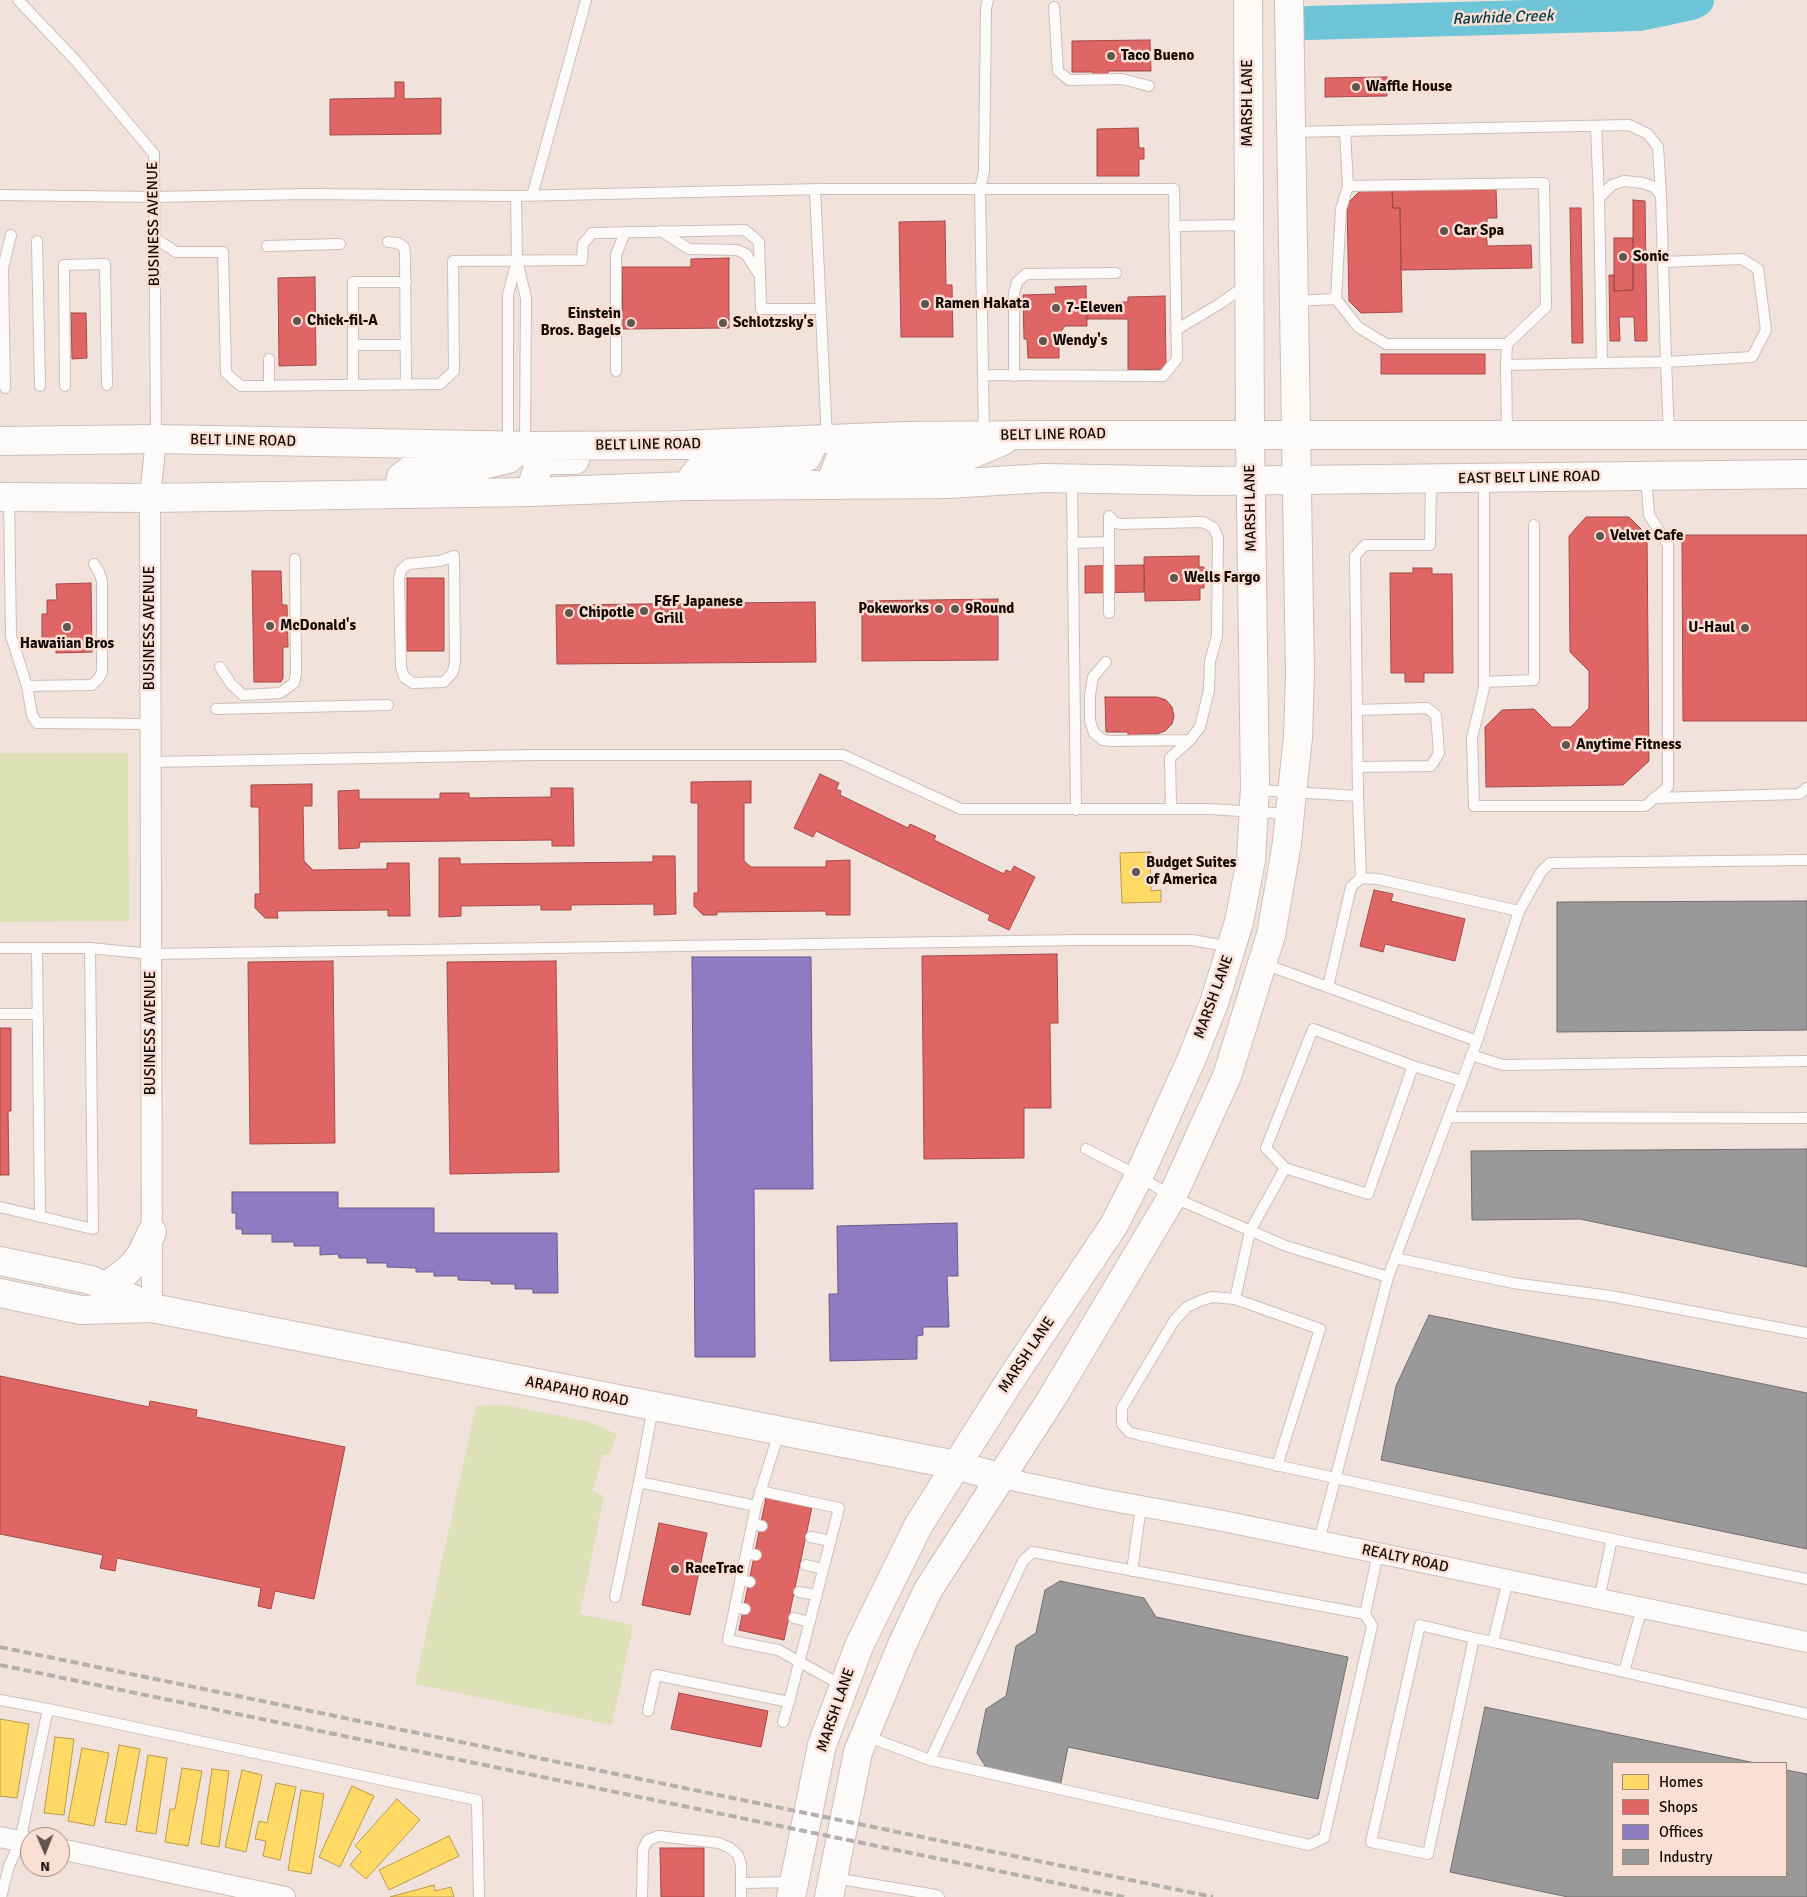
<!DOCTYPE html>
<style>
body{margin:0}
#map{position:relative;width:1807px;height:1897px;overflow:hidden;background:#f2e2dc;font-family:Signika,sans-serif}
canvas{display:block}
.legend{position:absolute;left:1612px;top:1762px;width:175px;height:115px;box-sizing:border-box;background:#fadfd4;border:1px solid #9e8981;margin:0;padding:6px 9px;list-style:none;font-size:15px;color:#130905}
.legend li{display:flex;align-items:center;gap:10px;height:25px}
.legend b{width:25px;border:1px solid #9e8981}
.north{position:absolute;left:20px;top:1827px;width:50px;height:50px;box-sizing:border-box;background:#fadfd4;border:1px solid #9e8981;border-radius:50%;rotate:179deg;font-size:14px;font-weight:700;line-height:20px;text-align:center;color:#130905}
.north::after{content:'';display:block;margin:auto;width:18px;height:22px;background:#615550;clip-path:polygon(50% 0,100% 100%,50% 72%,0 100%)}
</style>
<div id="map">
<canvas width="1807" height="1897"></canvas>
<ul class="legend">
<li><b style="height:14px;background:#ffd966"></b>Homes</li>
<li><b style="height:14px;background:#e06666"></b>Shops</li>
<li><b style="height:14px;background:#8e7cc3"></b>Offices</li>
<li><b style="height:14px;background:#999"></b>Industry</li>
</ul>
<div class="north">N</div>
</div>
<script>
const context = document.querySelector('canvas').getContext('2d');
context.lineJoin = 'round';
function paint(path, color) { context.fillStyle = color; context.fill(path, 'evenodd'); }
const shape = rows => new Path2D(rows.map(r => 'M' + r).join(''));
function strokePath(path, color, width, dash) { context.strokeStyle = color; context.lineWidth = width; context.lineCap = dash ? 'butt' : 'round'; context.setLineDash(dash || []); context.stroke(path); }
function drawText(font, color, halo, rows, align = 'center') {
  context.font = font + ' Signika,sans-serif'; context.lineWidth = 5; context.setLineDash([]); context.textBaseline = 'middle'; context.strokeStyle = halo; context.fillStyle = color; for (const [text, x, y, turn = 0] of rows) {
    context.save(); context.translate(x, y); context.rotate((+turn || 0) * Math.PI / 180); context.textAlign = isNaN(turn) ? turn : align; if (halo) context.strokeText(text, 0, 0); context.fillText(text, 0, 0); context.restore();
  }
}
const green = shape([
 [0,753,128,753,129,921,0,922],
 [504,1405,586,1421,617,1434,610,1454,602,1455,593,1491,604,1496,580,1614,633,1625,612,1725,415,1684,476,1406]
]);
const homes = shape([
 [1150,852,1151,891,1161,890,1161,902,1122,903,1120,853,1150,852],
 [0,1719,29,1724,17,1798,0,1796,0,1719],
 [55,1737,74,1739,64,1815,44,1813,55,1737],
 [119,1745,140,1749,126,1825,105,1822,119,1745],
 [82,1748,109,1753,94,1826,68,1821,82,1748],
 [148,1755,167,1758,156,1834,136,1831,148,1755],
 [182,1768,202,1771,188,1846,165,1842,170,1809,175,1809,182,1768],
 [212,1769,229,1771,219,1847,201,1844,212,1769],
 [242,1770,262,1775,246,1852,225,1847,242,1770],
 [276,1783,296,1787,280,1860,263,1856,266,1841,255,1839,259,1821,267,1823,276,1783],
 [352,1786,374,1796,340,1867,319,1857,352,1786],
 [301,1790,324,1794,311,1874,288,1870,301,1790],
 [397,1799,420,1820,366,1879,350,1865,361,1852,355,1846,397,1799],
 [449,1836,459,1856,389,1890,379,1870,449,1836],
 [434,1885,435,1891,451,1887,454,1897,390,1897,434,1885]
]);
const shops = shape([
 [1150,40,1151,71,1108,71,1108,75,1094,76,1093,72,1072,72,1072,41,1150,40],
 [1387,77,1387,96,1325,97,1325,78,1387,77],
 [395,82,404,82,404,99,441,98,441,134,330,135,330,99,395,98,395,82],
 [1138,128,1139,148,1144,148,1144,159,1139,159,1139,176,1097,176,1097,129,1138,128],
 [1496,188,1497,218,1487,218,1487,246,1531,245,1532,268,1401,270,1400,208,1393,208,1392,190,1496,188],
 [1361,190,1392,190,1393,208,1400,208,1402,312,1361,313,1349,301,1347,204,1361,190],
 [1633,200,1645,201,1647,341,1635,341,1634,317,1619,317,1620,341,1610,341,1609,275,1614,275,1614,291,1633,290,1633,200],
 [1570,208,1581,208,1583,343,1572,343,1570,208],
 [945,221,946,285,952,285,953,337,901,337,899,222,945,221],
 [1614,238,1633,238,1633,290,1614,291,1614,238],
 [729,258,729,328,623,329,622,267,691,267,691,259,729,258],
 [315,277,316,365,279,366,278,278,315,277],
 [1086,286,1087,326,1065,326,1059,334,1059,358,1028,358,1027,339,1024,339,1023,295,1056,294,1055,287,1086,286],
 [1165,296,1166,369,1128,370,1128,319,1087,319,1086,303,1128,302,1128,297,1165,296],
 [71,313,86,313,87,358,72,359,71,313],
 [1381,354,1485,354,1485,374,1381,374,1381,354],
 [1586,517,1629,517,1647,535,1649,761,1623,785,1486,787,1485,727,1502,710,1534,709,1552,727,1571,727,1589,708,1589,671,1570,652,1569,536,1586,517],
 [1682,535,1807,535,1807,721,1683,721,1682,535],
 [1199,556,1199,567,1204,567,1204,588,1200,588,1200,600,1145,601,1144,557,1199,556],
 [1144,565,1144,592,1085,593,1085,566,1144,565],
 [1413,568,1432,568,1432,574,1452,574,1453,673,1424,673,1424,682,1405,682,1405,673,1391,673,1390,573,1413,573,1413,568],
 [252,571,281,571,282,605,287,605,288,647,283,647,283,678,281,682,254,682,252,571],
 [407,578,444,578,444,651,407,651,407,578],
 [91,583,92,652,56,653,56,640,42,640,42,614,47,614,47,600,57,600,56,584,91,583],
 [998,599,998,660,862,661,862,601,998,599],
 [815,602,816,662,557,664,556,605,815,602],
 [1105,697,1157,697,1166,700,1172,707,1174,716,1172,724,1165,731,1157,734,1139,734,1139,738,1128,738,1128,732,1106,732,1105,697],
 [820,774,839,783,836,789,841,791,840,795,908,828,910,824,936,836,934,840,1004,874,1006,870,1011,872,1014,866,1035,877,1009,930,988,920,990,915,816,831,813,837,794,828,820,774],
 [751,781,751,803,744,803,744,861,751,867,826,867,826,861,850,860,850,915,826,915,826,911,717,912,717,915,703,915,694,906,694,893,698,893,698,803,691,803,691,782,751,781],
 [312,784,312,806,303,806,304,861,313,870,387,869,387,863,409,863,410,916,388,916,388,910,277,911,278,918,265,918,255,908,255,894,260,894,259,807,251,807,251,785,312,784],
 [551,788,573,788,574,846,552,846,552,840,360,842,359,848,339,849,338,791,359,790,359,799,440,799,440,793,469,793,469,798,551,797,551,788],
 [653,856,675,856,676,914,654,915,654,904,571,905,571,910,541,910,541,905,461,906,461,916,439,917,439,858,460,858,460,864,653,862,653,856],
 [1374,890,1393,894,1391,901,1465,919,1455,961,1385,944,1383,952,1360,946,1374,890],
 [1057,954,1058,1023,1050,1023,1051,1108,1024,1108,1024,1158,924,1159,922,956,1057,954],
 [333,961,335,1143,250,1144,248,962,333,961],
 [556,961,559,1172,450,1174,447,962,556,961],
 [0,1028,11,1028,11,1111,8,1111,9,1175,0,1175,0,1028],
 [0,1376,149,1407,150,1401,197,1410,196,1417,345,1447,314,1599,275,1591,271,1609,258,1606,261,1588,117,1558,115,1571,100,1568,103,1555,0,1534,0,1376],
 [766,1498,812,1507,784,1640,739,1630,766,1498],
 [659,1523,707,1533,690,1615,642,1605,659,1523],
 [679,1693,768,1711,761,1747,671,1729,679,1693],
 [660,1848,704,1848,704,1897,661,1897,660,1848]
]);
const offices = shape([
 [692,957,811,957,813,1189,754,1189,755,1357,695,1357,692,957],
 [232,1192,338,1192,338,1208,434,1208,434,1233,557,1233,558,1293,533,1293,533,1289,515,1289,515,1284,491,1284,491,1281,458,1280,458,1276,434,1276,434,1272,416,1272,416,1268,387,1267,387,1263,367,1263,367,1258,339,1258,338,1254,320,1255,320,1246,294,1246,294,1242,272,1242,272,1234,242,1234,242,1229,236,1229,236,1213,232,1213,232,1192],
 [957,1223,958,1276,947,1276,949,1327,923,1327,923,1335,917,1336,917,1359,830,1361,829,1294,838,1294,837,1226,957,1223]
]);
const industry = shape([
 [1807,901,1807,1030,1557,1032,1557,902,1807,901],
 [1807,1149,1807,1267,1580,1219,1472,1220,1471,1151,1807,1149],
 [1429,1315,1807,1393,1807,1549,1381,1460,1396,1386,1429,1315],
 [1060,1581,1144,1598,1156,1617,1348,1657,1318,1799,1068,1747,1060,1787,989,1772,977,1753,986,1709,1006,1696,1016,1646,1036,1633,1045,1590,1060,1581],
 [1485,1707,1755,1763,1613,1763,1613,1876,1786,1876,1786,1770,1807,1774,1807,1897,1568,1897,1450,1872,1485,1707]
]);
const river = shape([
 [1308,23,1639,14,1691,3,1697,0]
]);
const lane = shape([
 [18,0,76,61,154,154,156,438],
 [1054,7,1058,71,1069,80,1122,79,1149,86],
 [1596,126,1599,198],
 [1291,132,1629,125,1648,134,1658,147,1661,195],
 [1348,186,1544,183,1546,307,1507,344],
 [815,190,827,438],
 [0,195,154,197,306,194,516,196,822,189,1174,189,1177,359,1163,376,983,375],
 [516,196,517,260,526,298,525,445],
 [532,196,586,0],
 [1174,226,1248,225],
 [661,231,689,249,737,250,746,254,760,276],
 [155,238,176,252,223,252,226,373,241,386,440,384,454,371,453,261,582,260,583,244,592,233,745,230,759,242,761,309,820,309],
 [37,241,40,386],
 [388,242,398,243,404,247,405,254,406,384],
 [267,246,340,244],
 [1663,262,1742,259,1758,269,1766,330,1752,357,1666,362,1602,363,1599,198,1612,185,1624,181,1643,183,1654,187,1661,195,1663,262,1666,362,1669,434],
 [0,268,3,268,5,388],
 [3,268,11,235],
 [1336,299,1341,209,1348,186,1345,132],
 [1295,301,1336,299,1358,327,1386,344,1507,344,1506,365],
 [1176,330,1221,303,1246,285],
 [353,345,406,345],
 [269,359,269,386],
 [616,371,616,255,625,232],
 [1014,376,1014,293,1017,282,1026,274,1116,273],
 [353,385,353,282,406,282],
 [65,386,64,265,105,264,107,385],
 [1507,434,1506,365,1602,363],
 [984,435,980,189,984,171,986,8,988,0],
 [508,446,508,295,516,264],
 [1484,479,1484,688,1472,738,1474,806,1645,806,1668,787,1668,545,1649,515,1646,476],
 [1072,481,1076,810],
 [9,498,11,636,27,686,32,715,37,723,151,724],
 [1109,516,1114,522,1120,524,1203,522,1214,528,1218,538,1217,636,1210,661,1209,690,1200,727,1190,740,1170,758,1171,809],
 [1109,516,1109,613],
 [1072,543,1109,542],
 [454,556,455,662,453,672,444,682,413,683,404,677,401,667,399,579,401,570,408,564,440,561,454,556],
 [1106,662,1093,677,1090,695,1090,721,1094,733,1103,740,1111,741,1190,740],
 [220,667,231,684,243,695,280,693,294,683,296,674,295,559],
 [1484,682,1534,680,1534,525],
 [27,686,92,685,99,678,102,672,102,581,99,572,94,564],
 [216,709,388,705],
 [1357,710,1427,708,1436,715,1439,753,1431,766,1358,767],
 [151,762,532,755,843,755,961,809,1209,809,1288,814],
 [1256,790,1358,796],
 [1654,798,1799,794,1807,788],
 [1361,878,1358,796,1355,556,1365,545,1430,545,1431,479],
 [0,948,90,948,151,954,1079,940,1192,940,1231,947],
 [37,948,40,1217],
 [1264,964,1477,1041,1388,1277],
 [1328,987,1351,887,1361,878,1378,879,1519,911],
 [0,1014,38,1014],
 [1477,1041,1519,911,1541,872,1550,863,1807,860],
 [1471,1055,1503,1065,1807,1061],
 [1462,1081,1413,1066,1313,1029,1266,1148,1285,1168,1250,1231,1235,1299,1212,1297,1200,1301,1187,1307,1174,1321,1122,1408,1122,1424,1129,1432,1140,1435,1612,1539,1807,1579],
 [1448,1117,1807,1118],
 [1086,1149,1139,1176,1172,1197,1286,1246,1388,1277,1319,1541],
 [1285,1168,1368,1194,1413,1066],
 [0,1207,93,1229,90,948],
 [1395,1258,1513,1283,1610,1296,1807,1333],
 [1235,1299,1320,1329,1277,1466],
 [653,1408,639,1482,756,1506],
 [779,1432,756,1506,728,1640,778,1650,843,1686],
 [752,1524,762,1526],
 [811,1537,831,1541],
 [746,1553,756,1555],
 [806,1565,823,1569],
 [1132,1571,1141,1506],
 [740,1580,750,1582],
 [799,1592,817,1595],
 [615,1597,639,1482],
 [1599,1599,1612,1539],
 [735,1607,745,1609],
 [1365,1614,1378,1553],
 [794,1618,810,1622],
 [1474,1638,1428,1854,1371,1842,1420,1625,1474,1638,1493,1642,1508,1580],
 [1493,1642,1807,1714],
 [1624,1672,1642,1608],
 [0,1700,48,1709],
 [648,1711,656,1675,789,1702,839,1508,760,1491],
 [783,1722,789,1702],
 [866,1736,930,1760,1023,1561,1033,1552,1365,1614,1372,1626,1324,1838,1309,1845,930,1760],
 [834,1878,936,1895,939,1897],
 [741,1883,793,1882],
 [1,1897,9,1866,20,1841,48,1709,477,1800,479,1897],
 [642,1897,643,1849,648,1840,659,1836,719,1843,730,1848,738,1855,741,1865,741,1897]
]);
const street = shape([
 [152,1308,150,498,156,439],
 [1002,1478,1102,1499,1223,1521,1807,1642],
 [0,1837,30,1843],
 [60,1849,285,1897]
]);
const secondary = shape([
 [0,1261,91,1280,146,1305],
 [105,1287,126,1272,135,1263,142,1253,152,1232],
 [0,1293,81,1310,152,1308,956,1465,1002,1478],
 [791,1897,822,1745,859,1646,918,1526,1011,1379,1114,1225,1139,1176,1192,1058,1214,1003,1239,922,1251,860,1255,787,1250,434,1248,0],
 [829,1897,858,1752,902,1645,928,1590,1052,1398,1172,1197,1227,1076,1271,935,1287,843,1292,793,1298,737,1300,674,1289,0]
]);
const primary = shape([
 [0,441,156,439,534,446,679,445,904,436,1044,435,1807,435],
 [830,484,839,461,867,457,962,458,1003,441],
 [687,486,697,471,711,465,799,462,807,457,815,440],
 [530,492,538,467,545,460,575,460],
 [398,494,401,477,410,470,475,467,508,459,520,450],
 [0,497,150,498,530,492,687,486,950,484,1043,478,1208,481,1807,474]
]);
const rail = shape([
 [0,1647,1213,1897],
 [0,1665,1124,1897]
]);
const markers = [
 [1111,56,5,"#615550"],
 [1356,87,5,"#615550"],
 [1444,231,5,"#615550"],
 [1623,257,5,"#615550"],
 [925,304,5,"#615550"],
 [1056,308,5,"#615550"],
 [297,321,5,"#615550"],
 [631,323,5,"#615550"],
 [723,323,5,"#615550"],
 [1043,341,5,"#615550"],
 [1600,536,5,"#615550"],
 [1174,578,5,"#615550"],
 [939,609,5,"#615550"],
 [955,609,5,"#615550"],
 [644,611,5,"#615550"],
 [569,613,5,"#615550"],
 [270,626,5,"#615550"],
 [67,627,5,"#615550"],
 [1745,628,5,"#615550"],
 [1566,745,5,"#615550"],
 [1136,872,5,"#615550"],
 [675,1569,5,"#615550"]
];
const poiNames = [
 ["Taco Bueno",1121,56],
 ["Waffle House",1366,87],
 ["Car Spa",1454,231],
 ["Sonic",1633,257],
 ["Ramen Hakata",935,304],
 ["7-Eleven",1066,308],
 ["Einstein",621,314,"right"],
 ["Bros. Bagels",621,331,"right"],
 ["Chick-fil-A",307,321],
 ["Schlotzsky's",733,323],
 ["Wendy's",1053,341],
 ["Velvet Cafe",1610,536],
 ["Wells Fargo",1184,578],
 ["F&F Japanese",654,602],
 ["Grill",654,619],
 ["Pokeworks",929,609,"right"],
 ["9Round",965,609],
 ["Chipotle",579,613],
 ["McDonald's",280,626],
 ["U-Haul",1735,628,"right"],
 ["Hawaiian Bros",67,644,"center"],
 ["Anytime Fitness",1576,745],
 ["Budget Suites",1146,863],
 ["of America",1146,880],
 ["RaceTrac",685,1569]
];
const streetNames = [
 ["MARSH LANE",1248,103,-90],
 ["BUSINESS AVENUE",154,224,-91],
 ["BELT LINE ROAD",1053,435,-1],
 ["BELT LINE ROAD",243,441,1],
 ["BELT LINE ROAD",648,445,-1],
 ["EAST BELT LINE ROAD",1529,478,-1],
 ["MARSH LANE",1251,508,-91],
 ["BUSINESS AVENUE",150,628,-90],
 ["MARSH LANE",1214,997,-70],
 ["BUSINESS AVENUE",151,1033,-90],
 ["MARSH LANE",1027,1355,-56],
 ["ARAPAHO ROAD",577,1392,11],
 ["REALTY ROAD",1405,1559,12],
 ["MARSH LANE",836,1710,-71]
];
const waterNames = [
 ["Rawhide Creek",1503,18,-2]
];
paint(green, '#dde1b7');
paint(homes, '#ffd966');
strokePath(homes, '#b89b49', 1);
paint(shops, '#e06666');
strokePath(shops, '#a24a49', 1);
paint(offices, '#8e7cc3');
strokePath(offices, '#695a8a', 1);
paint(industry, '#999');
strokePath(industry, '#716e6d', 1);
strokePath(river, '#6ec5d7', 34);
strokePath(lane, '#ccbfb9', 12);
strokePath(street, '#ccbfb9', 22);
strokePath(secondary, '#ccbfb9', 30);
strokePath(primary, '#ccbfb9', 30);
strokePath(lane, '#fdfbfa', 10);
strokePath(street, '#fdfbfa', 20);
strokePath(secondary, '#fdfbfa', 28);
strokePath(primary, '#fdfbfa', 28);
strokePath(rail, '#b3b0ae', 4, [8, 4]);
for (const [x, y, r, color] of markers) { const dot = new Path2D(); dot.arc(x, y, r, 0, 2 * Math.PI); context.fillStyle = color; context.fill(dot); strokePath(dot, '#fadfd4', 2); }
drawText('bold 15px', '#130905', '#fadfd4', poiNames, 'left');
drawText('15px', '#130905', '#fadfd4', streetNames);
drawText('italic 16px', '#023e4a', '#fadfd4', waterNames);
</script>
